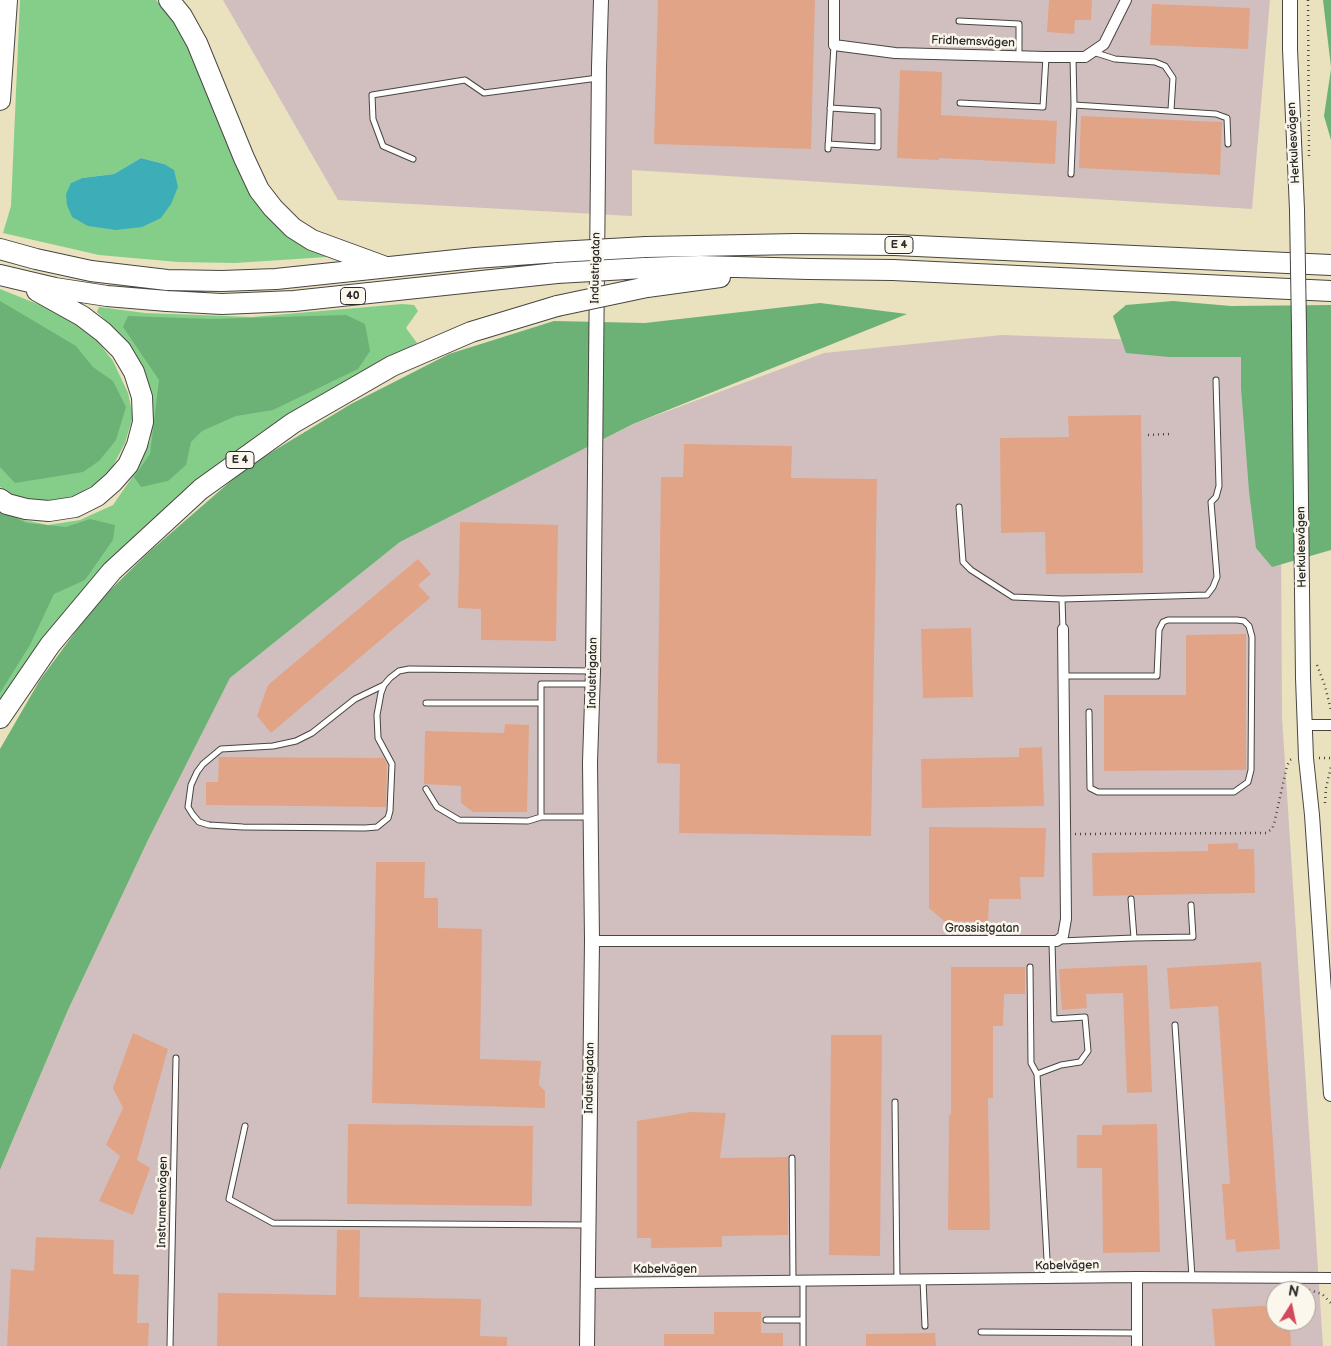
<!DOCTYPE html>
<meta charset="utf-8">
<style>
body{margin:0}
#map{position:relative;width:1331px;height:1346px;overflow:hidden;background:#eae1bf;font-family:"Balsamiq Sans",sans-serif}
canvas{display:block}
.north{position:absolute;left:1266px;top:1281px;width:50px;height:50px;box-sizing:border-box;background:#fbf7ec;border:1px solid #a8a59f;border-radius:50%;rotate:10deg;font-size:14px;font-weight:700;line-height:20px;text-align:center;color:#2b2b2b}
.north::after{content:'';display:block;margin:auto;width:18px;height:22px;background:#d1495b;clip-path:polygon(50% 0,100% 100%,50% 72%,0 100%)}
</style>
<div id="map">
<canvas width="1331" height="1346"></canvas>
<div class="north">N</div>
</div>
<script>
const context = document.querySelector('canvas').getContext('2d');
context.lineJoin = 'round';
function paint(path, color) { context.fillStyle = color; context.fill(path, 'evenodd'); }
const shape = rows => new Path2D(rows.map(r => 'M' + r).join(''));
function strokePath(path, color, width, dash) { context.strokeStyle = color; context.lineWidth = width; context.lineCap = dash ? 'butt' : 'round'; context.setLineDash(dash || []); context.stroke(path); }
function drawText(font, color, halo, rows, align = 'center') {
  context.font = font + ' "Balsamiq Sans",sans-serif'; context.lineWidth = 5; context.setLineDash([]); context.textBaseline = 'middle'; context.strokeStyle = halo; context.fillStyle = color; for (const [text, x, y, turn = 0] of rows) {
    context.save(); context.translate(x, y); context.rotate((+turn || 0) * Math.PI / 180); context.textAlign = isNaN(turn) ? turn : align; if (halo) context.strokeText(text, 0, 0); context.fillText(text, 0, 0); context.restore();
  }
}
const industrial = shape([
 [223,0,1270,0,1252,209,632,170,632,216,338,200],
 [1002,335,1280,345,1282,717,1323,1346,0,1346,0,1170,68,1010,149,838,230,678,400,542,633,424,824,353],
 [1276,1291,1306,1291,1306,1321,1276,1321]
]);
const green = shape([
 [20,0,156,0,171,17,190,47,235,160,310,249,327,257,235,263,178,262,99,255,3,233,11,206],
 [141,158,164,164,71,183,82,178,114,174],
 [0,289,40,305,74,323,96,339,113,361,128,393,133,416,125,443,113,466,97,483,76,495,58,501,37,501,14,496,0,487],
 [402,304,414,305,418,311,406,328,417,343,356,376,263,431,191,487,0,704,0,509,24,520,48,525,80,520,113,505,131,479,150,441,153,402,143,368,122,336,97,312,99,307,145,313,252,317]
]);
const forest = shape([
 [1323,0,1331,0,1331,67],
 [1331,69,1331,140,1324,116],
 [0,301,76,346,93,367,113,381,126,407,116,440,99,461,83,472,15,483,0,467],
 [1173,301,1231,306,1331,305,1331,550,1272,567,1256,548,1249,491,1241,388,1241,357,1169,357,1126,353,1113,316,1126,305],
 [820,303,907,314,633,424,400,542,230,678,149,838,68,1010,0,1170,0,749,40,680,95,605,148,553,247,467,351,404,449,354,554,321,645,323],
 [346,315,365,324,370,351,358,369,273,410,236,416,202,431,191,442,186,465,168,481,141,487,134,477,150,454,159,380,123,327,128,316,211,319],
 [0,511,27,523,66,527,90,519,115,525,113,540,85,580,54,594,30,645,0,693]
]);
const water = shape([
 [141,158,164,164,174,170,178,187,171,204,161,218,142,227,116,230,88,226,72,217,67,205,66,194,71,183,82,178,114,174]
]);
const building = shape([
 [658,0,815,0,811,149,654,144],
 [1049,0,1092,0,1091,20,1075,20,1074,34,1047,32],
 [1152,4,1250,8,1248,49,1150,45],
 [900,70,942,72,941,115,1057,121,1055,164,939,158,939,160,897,158],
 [1081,116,1222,122,1220,175,1079,168],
 [1141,415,1143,573,1046,574,1045,532,1001,533,1000,438,1069,437,1068,416],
 [684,444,792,446,791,478,877,479,871,836,679,833,680,764,657,763,661,477,683,477],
 [460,522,558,525,556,641,481,640,481,609,458,608],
 [418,559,431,574,418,585,430,598,271,733,257,716,268,685],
 [971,628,973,697,923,698,921,629],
 [1246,634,1246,770,1104,771,1104,695,1186,695,1186,635],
 [505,724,529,725,527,812,473,812,461,803,461,786,424,784,425,731,504,733],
 [1042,747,1044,806,922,808,921,759,1019,757,1019,748],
 [219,757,384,758,387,764,386,807,206,805,206,782,218,782],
 [929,827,1046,828,1044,877,1020,877,1021,899,989,899,988,922,944,921,929,908],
 [1238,843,1238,849,1254,849,1255,893,1093,896,1092,853,1208,851,1208,844],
 [376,862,425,862,424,898,438,898,438,928,482,929,480,1059,541,1061,539,1085,545,1091,545,1108,372,1103],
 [1261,962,1280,1249,1236,1252,1235,1239,1226,1240,1222,1184,1230,1184,1218,1006,1170,1009,1167,968],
 [1147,965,1152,1092,1127,1093,1123,993,1086,994,1087,1008,1062,1010,1059,969],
 [951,967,1025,967,1025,994,1004,994,1003,1026,993,1026,993,1098,988,1098,990,1230,948,1230,949,1115,951,1115],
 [133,1033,168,1049,137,1160,150,1168,133,1215,99,1201,120,1156,106,1145,123,1108,113,1088],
 [831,1035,882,1035,880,1256,829,1255],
 [691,1112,726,1113,720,1158,788,1157,788,1235,722,1236,722,1247,651,1248,651,1238,637,1238,637,1121],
 [348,1124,533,1126,532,1206,347,1204],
 [1157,1124,1160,1252,1103,1253,1102,1168,1077,1168,1077,1135,1102,1135,1102,1125],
 [337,1230,360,1230,359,1297,481,1299,480,1336,507,1337,507,1346,217,1346,218,1293,336,1295],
 [36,1237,114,1240,113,1274,139,1275,137,1323,149,1323,148,1346,7,1346,11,1269,34,1271],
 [1276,1305,1276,1321,1290,1321,1291,1346,1215,1346,1212,1309],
 [714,1312,761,1312,761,1333,783,1333,783,1346,664,1346,664,1334,714,1334],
 [935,1333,936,1346,866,1346,866,1334]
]);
const path = shape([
 [1308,0,1309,158],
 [1148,435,1171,434],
 [1317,665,1325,686,1331,710],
 [1319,758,1331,758],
 [1325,803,1326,788,1331,767],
 [1075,834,1266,833,1272,829,1274,824,1287,766,1290,760,1294,758],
 [1309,1290,1322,1294,1331,1303]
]);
const service = shape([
 [959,21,1019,24,1019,56],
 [1093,52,1115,59,1155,62,1165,66,1173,78,1171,110],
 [1073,57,1074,105,1216,114,1227,118,1228,144],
 [960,103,1043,107,1046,57],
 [828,144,878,147,878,111,830,108],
 [828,149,834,45],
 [413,159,383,146,373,119,372,95,465,80,484,93,598,78],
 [1071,174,1074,105],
 [959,507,963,562,971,570,1013,597,1062,599],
 [1063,629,1062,599,1207,595,1213,587,1217,577,1211,502,1216,497,1219,486,1216,380],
 [1064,676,1157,676,1159,630,1163,622,1168,620,1237,620,1244,621,1249,626,1252,637,1251,770,1248,782,1234,792,1098,792,1090,788,1089,712],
 [384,685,355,699,312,733,296,741,273,746,221,749,203,764,197,772,191,785,188,807,193,815,199,822,209,825,243,827,365,828,377,827,388,818,390,811,392,764,378,738,377,715,381,693,384,685,390,678,399,671,409,669,592,671],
 [426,703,541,703],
 [426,789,437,807,459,820,528,821,541,817],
 [589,817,541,817,541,684,592,684],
 [1134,938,1193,937,1191,905],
 [1060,941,1134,938,1131,899],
 [1030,967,1031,1063,1037,1074],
 [1175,1025,1192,1277],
 [895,1102,897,1280],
 [245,1126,229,1199,273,1223,588,1225],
 [792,1158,793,1281],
 [1048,1278,1037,1074,1061,1065,1080,1062,1088,1051,1085,1017,1054,1019,1052,942],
 [923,1280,925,1326],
 [766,1320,803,1320],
 [981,1332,1137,1333],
 [170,1346,176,1058],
 [803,1346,803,1282]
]);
const minor = shape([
 [834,0,834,45,895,53,1046,57,1085,57,1104,44,1126,0],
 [1305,725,1331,725],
 [592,941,1057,941,1063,936,1066,919,1063,629],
 [1137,1277,1137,1346],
 [587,1283,1137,1277,1331,1278]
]);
const tertiary = shape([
 [1290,0,1290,49,1297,210],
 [1299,328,1303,678,1306,758,1312,815,1331,1094],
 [587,1346,592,941,590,762,593,671,599,67,601,0]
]);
const motorway = shape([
 [169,0,182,16,197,43,244,158,259,190,273,208,293,228,312,240,383,266],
 [0,100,7,0],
 [646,247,796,244,895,245,1331,265],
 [0,249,36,259,91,271,167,280,222,281,276,279,475,258,558,252],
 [644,268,700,266,809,269,893,270,1331,291],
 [0,275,55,288,107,296,167,301,222,304,294,301,557,273],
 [647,287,720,277],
 [0,499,7,504,26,509,49,511,75,507,97,496,113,482,128,465,137,445,143,422,142,397,134,372,121,350,103,332,82,316,37,291],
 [0,718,50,645,112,571,201,489,293,423,392,366,471,332,557,306]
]);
const tertiaryBridge = shape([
 [1297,210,1299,328]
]);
const motorwayBridge = shape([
 [558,252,646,247],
 [557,273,644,268],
 [557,306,647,287]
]);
const shields = [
 [899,245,28],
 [353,296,25],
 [240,460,28]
];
const shieldNames = [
 ["E 4",899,245],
 ["40",353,296],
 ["E 4",240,460]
];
const streetNames = [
 ["Fridhemsvägen",973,42,2],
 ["Herkulesvägen",1294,143,-93],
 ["Industrigatan",596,268,-89],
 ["Herkulesvägen",1302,547,-91],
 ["Industrigatan",593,673,-89],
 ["Grossistgatan",982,929],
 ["Industrigatan",590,1078,-89],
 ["Instrumentvägen",163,1202,-89],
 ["Kabelvägen",1067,1266,-1],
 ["Kabelvägen",665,1270]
];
paint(industrial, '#d1bfbf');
paint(green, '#85ce8a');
paint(forest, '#6cb176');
paint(water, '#3dadb8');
paint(building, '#e2a487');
strokePath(service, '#484641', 7);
strokePath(minor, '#484641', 12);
strokePath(tertiary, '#484641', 16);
strokePath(motorway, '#484641', 22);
strokePath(path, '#484641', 2.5, [1, 4]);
strokePath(service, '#fff', 5);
strokePath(minor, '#fff', 10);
strokePath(tertiary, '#fff', 14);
strokePath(motorway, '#fff', 20);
strokePath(tertiaryBridge, '#484641', 16, []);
strokePath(motorwayBridge, '#484641', 22, []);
strokePath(tertiaryBridge, '#fff', 14);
strokePath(motorwayBridge, '#fff', 20);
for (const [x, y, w] of shields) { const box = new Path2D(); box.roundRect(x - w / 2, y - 8.5, w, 17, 4); context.fillStyle = '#fbf7ec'; context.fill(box); strokePath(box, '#2b2b2b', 1); }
drawText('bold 11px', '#2b2b2b', null, shieldNames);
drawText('12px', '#2b2b2b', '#fbf7ec', streetNames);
</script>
